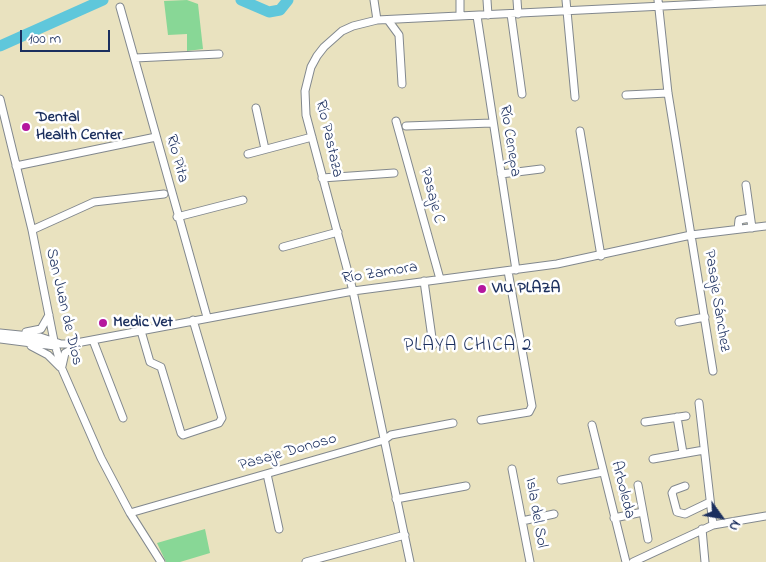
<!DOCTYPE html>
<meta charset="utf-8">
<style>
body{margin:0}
#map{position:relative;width:766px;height:562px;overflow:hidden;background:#e9e2bf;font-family:"Indie Flower",sans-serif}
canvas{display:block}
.north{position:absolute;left:696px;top:492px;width:50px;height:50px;-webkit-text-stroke:4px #fff;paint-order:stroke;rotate:122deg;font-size:14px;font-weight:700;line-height:20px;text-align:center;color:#1b2f5e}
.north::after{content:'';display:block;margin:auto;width:18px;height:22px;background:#1b2f5e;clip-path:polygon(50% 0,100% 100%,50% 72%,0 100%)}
.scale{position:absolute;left:20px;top:30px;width:90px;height:22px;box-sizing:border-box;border:2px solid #1b2f5e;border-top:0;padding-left:6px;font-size:15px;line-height:18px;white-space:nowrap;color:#1b2f5e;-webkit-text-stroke:4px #fff;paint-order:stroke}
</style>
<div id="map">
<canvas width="766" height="562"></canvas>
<div class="north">N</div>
<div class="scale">100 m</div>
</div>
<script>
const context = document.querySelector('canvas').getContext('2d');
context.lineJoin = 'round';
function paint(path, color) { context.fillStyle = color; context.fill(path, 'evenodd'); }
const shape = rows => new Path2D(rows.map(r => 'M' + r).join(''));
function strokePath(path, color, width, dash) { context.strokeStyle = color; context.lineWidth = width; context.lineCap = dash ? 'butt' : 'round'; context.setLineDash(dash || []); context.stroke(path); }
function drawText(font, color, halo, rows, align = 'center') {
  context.font = font + ' "Indie Flower",sans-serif'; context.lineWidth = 5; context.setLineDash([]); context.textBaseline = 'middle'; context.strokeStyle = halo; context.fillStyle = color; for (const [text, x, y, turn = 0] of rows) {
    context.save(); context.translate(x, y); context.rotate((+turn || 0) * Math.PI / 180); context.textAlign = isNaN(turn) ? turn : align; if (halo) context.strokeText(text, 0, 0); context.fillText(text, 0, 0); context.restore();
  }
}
const green = shape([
 [187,0,198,4,203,49,187,51,187,34,168,35,164,1],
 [205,529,210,553,180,562,166,562,157,543]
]);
const river = shape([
 [241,0,269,12,280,10,288,0],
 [0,46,103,0]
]);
const minor = shape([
 [374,0,377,20],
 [460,0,460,16],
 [487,0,488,15],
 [517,0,518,14],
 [566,0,575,97],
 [658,0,668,93,713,371],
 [120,7,207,317],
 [511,14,522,94],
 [477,16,516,270],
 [388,20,399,35,402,84],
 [135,58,219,54],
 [626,95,668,93],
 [0,99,32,230,54,341,62,369,101,458,130,513,161,562],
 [256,108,265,149],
 [396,121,440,279],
 [406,126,492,123],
 [580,131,601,256],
 [248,154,312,137],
 [16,166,156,137],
 [501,174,541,169],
 [322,178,394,173],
 [746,185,752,228],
 [177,217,243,200],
 [738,229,739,220,750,218],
 [32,230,94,202,164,194],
 [283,247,338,232],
 [424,281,433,345],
 [679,322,705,317],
 [141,331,150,362,161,367,181,433,183,435,219,423,222,418,193,320],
 [26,332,41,329,49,315],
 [0,333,40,337,61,344,71,344,353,291,557,264,691,235,766,226],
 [0,339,55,346],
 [94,343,123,418],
 [31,346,48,355,60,367],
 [62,366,65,353,76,347],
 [699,403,713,525],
 [677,417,683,453],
 [481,420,529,412,532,406,508,271],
 [645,422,686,416],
 [592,425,626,562],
 [653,459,704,450],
 [512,469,530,562],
 [267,474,279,529],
 [561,480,603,472],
 [685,486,674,490,672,493,677,512,685,514,710,502],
 [396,499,466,486],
 [643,512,648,539],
 [130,513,384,440,391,435,453,423],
 [614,518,643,512,638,485],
 [522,521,554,514],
 [702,529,705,562],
 [306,562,405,535],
 [410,562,353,291,306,115,305,91,311,67,317,56,324,47,342,31,353,26,377,20,766,1],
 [633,562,713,525,766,516]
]);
const markers = [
 [26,127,5,"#b5179e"],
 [482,289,5,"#b5179e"],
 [103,323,5,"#b5179e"]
];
const poiNames = [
 ["Dental",36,118],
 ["Health Center",36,136],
 ["VIU PLAZA",492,289],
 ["Medic Vet",113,323]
];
const streetNames = [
 ["Río Pastaza",328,139,77],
 ["Río Cenepa",509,141,81],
 ["Río Pita",176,159,75],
 ["Pasaje C",431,196,75],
 ["Río Zamora",380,274,-9],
 ["Pasaje Sánchez",716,301,81],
 ["San Juan de Dios",63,307,77],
 ["Pasaje Donoso",288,453,-16],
 ["Arboleda",622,490,76],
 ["Isla del Sol",535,513,80]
];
const quarterNames = [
 ["PLAYA CHICA 2",468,347]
];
paint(green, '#88d796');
strokePath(river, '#5fc7db', 11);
strokePath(minor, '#82888e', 9);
strokePath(minor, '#fff', 7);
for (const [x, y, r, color] of markers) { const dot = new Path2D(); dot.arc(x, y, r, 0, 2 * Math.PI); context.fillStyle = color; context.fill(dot); strokePath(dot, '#fff', 2); }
drawText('bold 16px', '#1b2f5e', '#fff', poiNames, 'left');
drawText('16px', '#1b2f5e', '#fff', streetNames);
context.letterSpacing = '1px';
drawText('19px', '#1b2f5e', '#fff', quarterNames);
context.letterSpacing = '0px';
</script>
